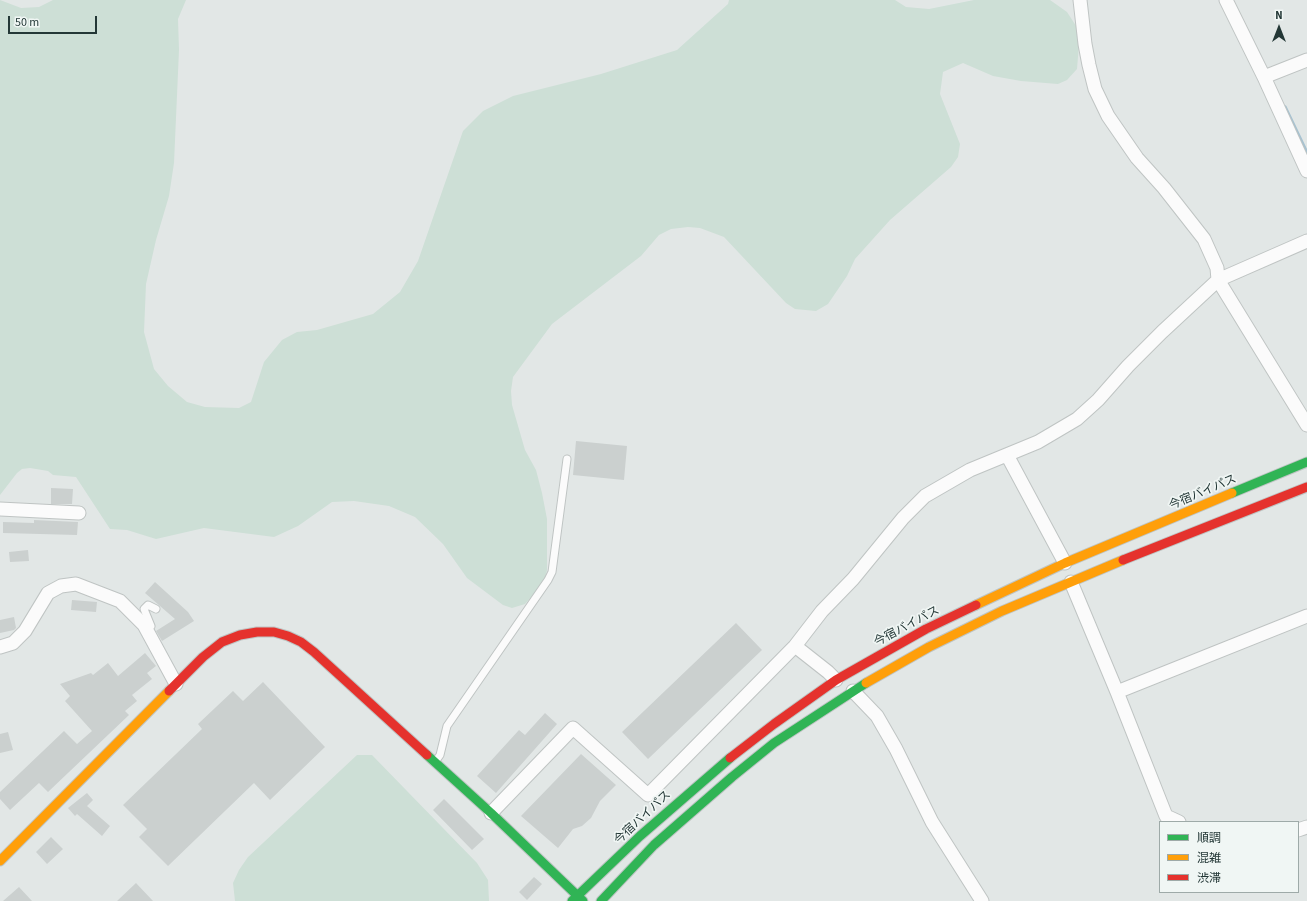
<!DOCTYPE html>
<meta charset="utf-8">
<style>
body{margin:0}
#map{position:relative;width:1307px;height:901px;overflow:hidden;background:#e2e7e6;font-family:"Source Sans 3","Noto Sans JP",sans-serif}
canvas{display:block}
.legend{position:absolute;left:1159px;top:821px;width:140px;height:72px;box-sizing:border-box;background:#f0f6f4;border:1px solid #9eaaa8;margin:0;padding:5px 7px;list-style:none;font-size:12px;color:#233736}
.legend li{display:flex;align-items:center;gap:8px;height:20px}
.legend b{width:20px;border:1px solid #9eaaa8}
.north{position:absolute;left:1259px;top:8px;width:40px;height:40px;-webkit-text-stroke:3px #f0f6f4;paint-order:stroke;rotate:0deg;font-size:11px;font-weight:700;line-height:16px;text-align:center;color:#233736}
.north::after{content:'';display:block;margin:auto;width:14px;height:18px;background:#233736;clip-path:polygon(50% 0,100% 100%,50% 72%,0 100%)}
.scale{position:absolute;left:8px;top:16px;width:89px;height:18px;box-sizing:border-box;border:2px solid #233736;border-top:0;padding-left:5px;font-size:12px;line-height:14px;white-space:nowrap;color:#233736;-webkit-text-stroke:3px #f0f6f4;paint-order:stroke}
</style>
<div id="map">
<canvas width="1307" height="901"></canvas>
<ul class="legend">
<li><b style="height:5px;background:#30b455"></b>順調</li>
<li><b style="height:5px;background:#ff9f0a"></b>混雑</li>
<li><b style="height:5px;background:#e5322d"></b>渋滞</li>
</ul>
<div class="north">N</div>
<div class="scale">50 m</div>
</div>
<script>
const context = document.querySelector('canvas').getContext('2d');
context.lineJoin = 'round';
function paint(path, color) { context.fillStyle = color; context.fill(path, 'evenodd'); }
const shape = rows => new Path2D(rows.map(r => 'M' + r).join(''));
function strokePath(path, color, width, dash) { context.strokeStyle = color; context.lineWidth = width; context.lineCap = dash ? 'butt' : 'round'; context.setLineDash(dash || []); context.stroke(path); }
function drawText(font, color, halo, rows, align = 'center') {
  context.font = font + ' "Source Sans 3","Noto Sans JP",sans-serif'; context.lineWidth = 3.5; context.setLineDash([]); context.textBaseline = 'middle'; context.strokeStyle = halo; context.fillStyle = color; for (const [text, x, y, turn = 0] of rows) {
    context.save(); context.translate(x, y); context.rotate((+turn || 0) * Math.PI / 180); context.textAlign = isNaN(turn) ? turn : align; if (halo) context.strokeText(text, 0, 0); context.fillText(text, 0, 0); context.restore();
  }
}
const green = shape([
 [0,0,21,8,39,7,53,0,186,0,178,19,179,50,174,163,169,196,156,240,146,284,144,332,154,369,168,386,187,402,205,407,239,408,251,402,264,362,282,340,297,332,317,330,373,314,400,292,418,261,463,131,483,111,513,96,601,74,677,50,728,4,729,0,895,0,906,7,929,9,974,0,1050,0,1067,12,1080,32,1077,69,1067,80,1058,84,1021,81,993,76,963,63,943,72,940,94,960,144,958,157,951,167,890,220,855,259,847,276,828,304,816,311,795,309,786,303,724,237,700,228,688,227,671,229,659,235,641,256,552,324,513,377,511,391,512,405,525,450,536,470,542,493,547,519,547,570,545,578,535,593,525,604,512,608,503,605,467,578,443,544,415,517,389,506,354,501,332,502,298,526,274,537,204,528,156,539,127,530,110,529,76,477,53,475,48,471,30,468,22,469,17,473,0,495],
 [357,755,372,755,477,863,488,880,489,901,235,901,233,883,239,870,248,857]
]);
const stream = shape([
 [1285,107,1307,153]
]);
const building = shape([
 [576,441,627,446,624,480,573,475],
 [51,488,73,489,72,504,51,504],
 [34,520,78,522,77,535,3,533,3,522,34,523],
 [28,550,29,561,10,562,9,552],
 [155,582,188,612,194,621,162,641,156,631,175,619,145,593],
 [72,600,97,602,96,612,71,610],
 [14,617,16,628,14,630,0,633,0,620],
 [736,623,762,650,648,759,622,732],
 [145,653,156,666,147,673,152,679,132,695,137,701,125,711,129,715,48,792,39,783,10,810,0,799,0,792,64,731,77,744,92,731,65,701,70,696,60,684,91,673,93,675,108,663,118,676],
 [263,682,325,747,270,800,254,783,168,866,139,837,147,829,123,805,202,729,198,724,233,691,243,701],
 [545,713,557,724,496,793,477,776,519,730,525,735],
 [8,732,13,750,0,753,0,734],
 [581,754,616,785,600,801,591,818,582,826,573,829,558,848,521,816],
 [87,793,93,800,87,806,110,826,102,836,77,814,75,816,68,808],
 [444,799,484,839,472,850,433,810],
 [51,837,63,849,47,864,36,852],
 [534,877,542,884,527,900,519,892],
 [136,883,153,901,117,901],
 [19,887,32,901,3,901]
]);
const lane = shape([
 [148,628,151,626,144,609,148,605,156,609],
 [435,762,440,755,447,726,548,580,552,572,567,459]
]);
const street = shape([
 [1080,0,1085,44,1089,65,1095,89,1108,116,1137,158,1164,188,1204,239,1217,268,1218,280,1307,425],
 [1226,0,1264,77,1307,171],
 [1264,77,1307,60],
 [1007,455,1065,563],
 [0,509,79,513],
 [1071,582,1117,692,1166,816,1179,822],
 [795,646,828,672,836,680],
 [0,647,13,643,25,631,48,593,61,586,76,584,120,601,144,625,176,684],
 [853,691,877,716,896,749,932,822,982,901],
 [1117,692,1307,616],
 [491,813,573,728,648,795,795,646,822,611,853,579,903,518,925,496,970,470,1038,442,1077,419,1098,400,1128,366,1162,332,1218,280,1307,241],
 [1298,830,1307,827]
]);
const fast = shape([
 [1232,493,1307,462],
 [427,755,491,813,583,901],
 [572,901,640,836,730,758],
 [601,901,654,845,732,777,774,743,866,683]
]);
const slow = shape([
 [976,605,1065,563,1232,493],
 [866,683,929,647,1002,611,1123,560],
 [0,861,169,691]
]);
const jam = shape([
 [1123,560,1307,487],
 [169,691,203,657,222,642,240,635,257,632,274,632,288,636,301,642,314,652,427,755],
 [730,758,774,724,836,680,926,629,976,605]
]);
const streetNames = [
 ["今宿バイパス",1203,493,-23],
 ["今宿バイパス",907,627,-28],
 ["今宿バイパス",643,818,-43]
];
paint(green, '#cddfd6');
strokePath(stream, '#a6c2d1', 3.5);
paint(building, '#cbd0cf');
strokePath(lane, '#bfc4c3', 9);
strokePath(street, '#bfc4c3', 15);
strokePath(fast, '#bec4c3', 11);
strokePath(slow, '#bec4c3', 11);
strokePath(jam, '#bec4c3', 11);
strokePath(lane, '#fbfbfb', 7);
strokePath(street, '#fbfbfb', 13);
strokePath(fast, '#30b455', 9);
strokePath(slow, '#ff9f0a', 9);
strokePath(jam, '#e5322d', 9);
drawText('12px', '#233736', '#f0f6f4', streetNames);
</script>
